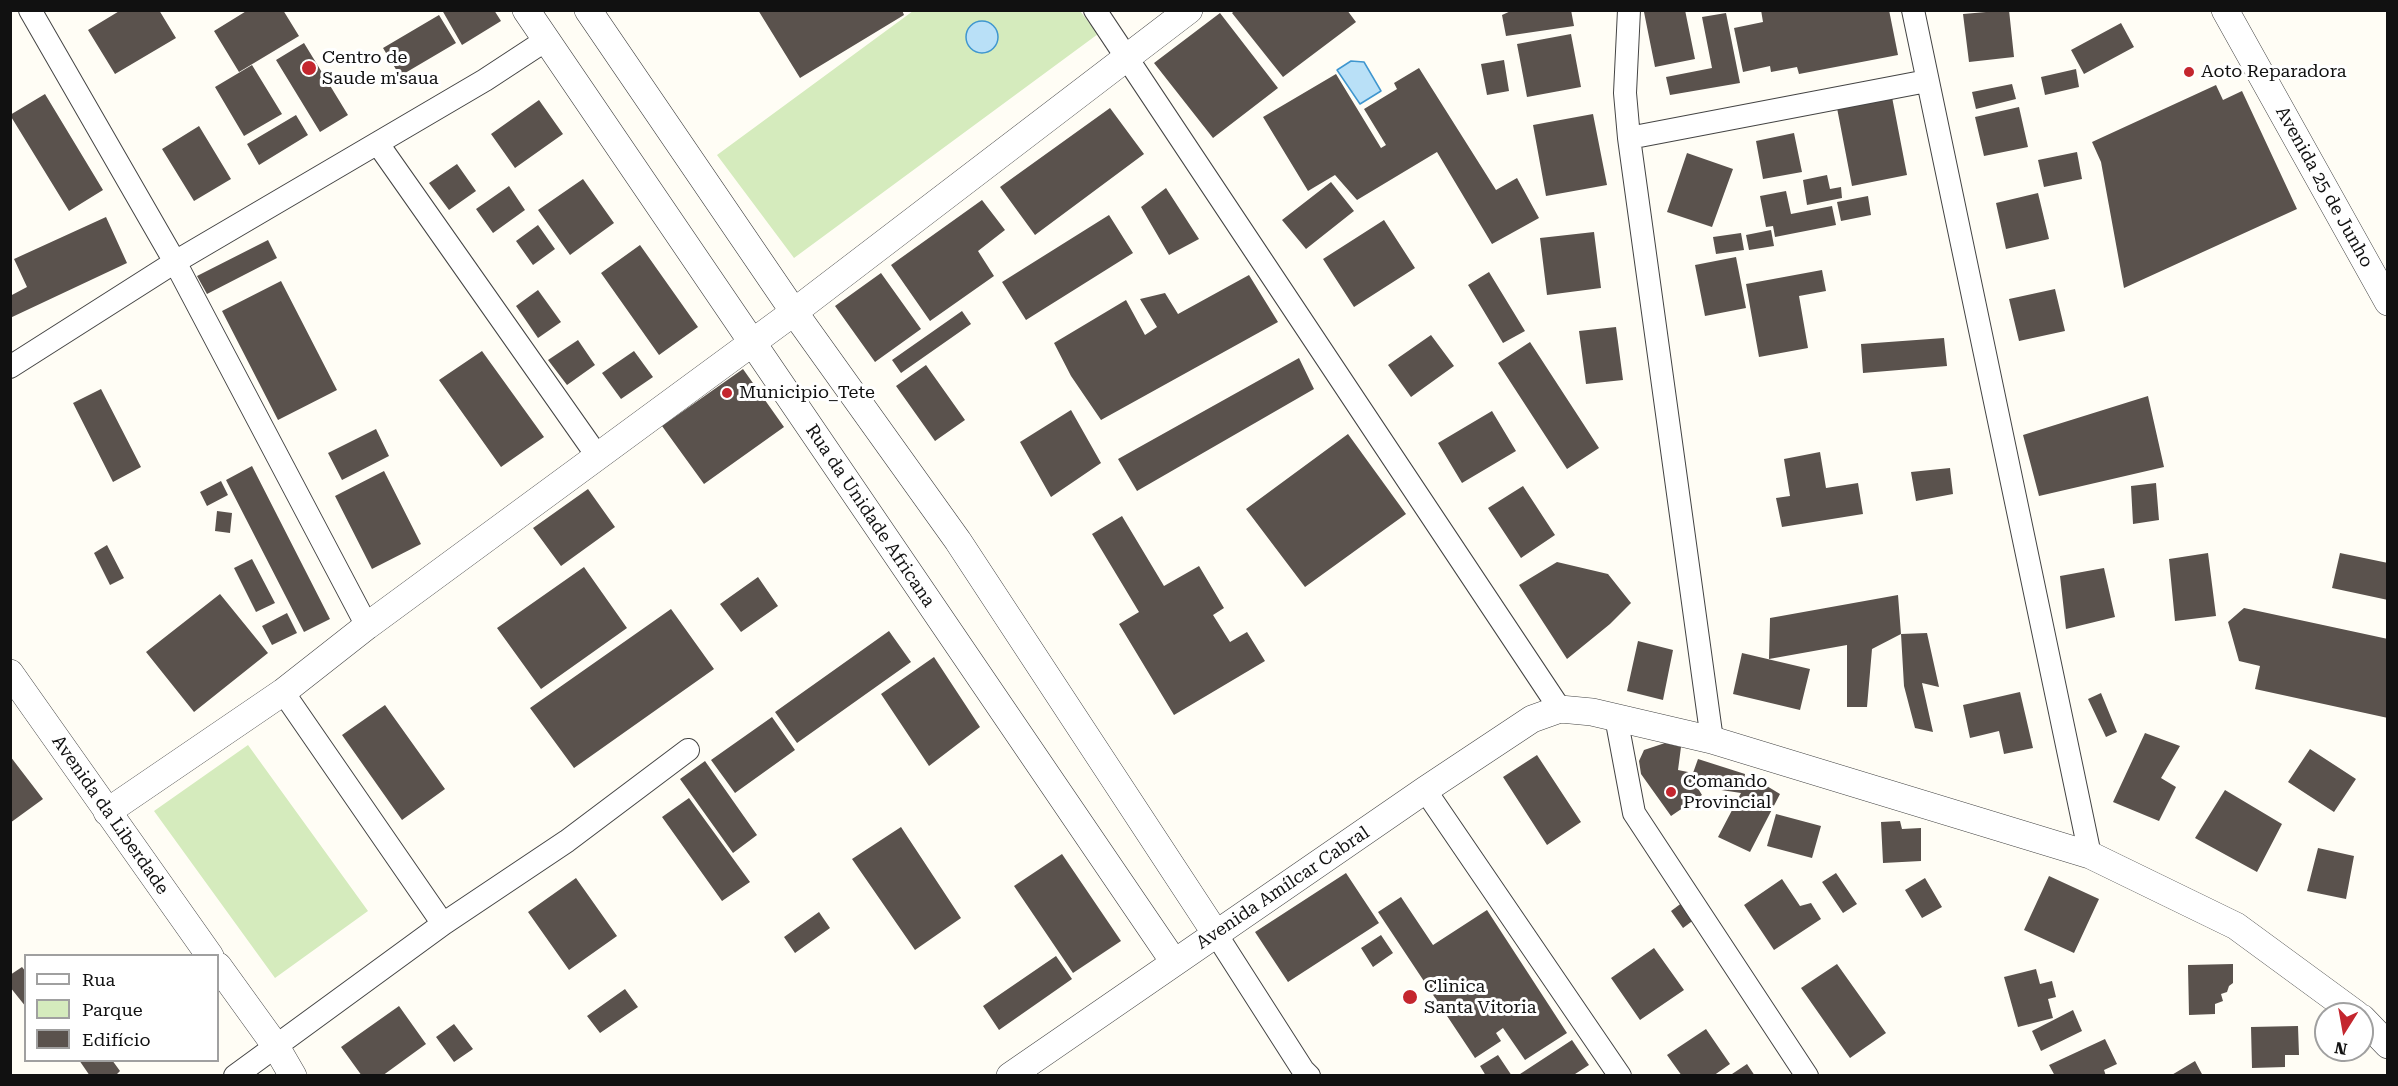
<!DOCTYPE html>
<meta charset="utf-8">
<style>
body{margin:0}
#map{position:relative;width:2398px;height:1086px;overflow:hidden;background:#fffdf5;font-family:"Roboto Serif",serif}
canvas{display:block}
.frame{position:absolute;inset:0;border:12px solid #111;pointer-events:none}
.legend{position:absolute;left:24px;top:954px;width:195px;height:108px;box-sizing:border-box;background:#fff;border:2px solid #a0a0a0;margin:0;padding:8px 10px;list-style:none;font-size:18px;color:#111}
.legend li{display:flex;align-items:center;gap:12px;height:30px}
.legend b{width:30px;border:2px solid #a0a0a0}
.north{position:absolute;left:2314px;top:1002px;width:60px;height:60px;box-sizing:border-box;background:#fff;border:2px solid #a0a0a0;border-radius:50%;rotate:191deg;font-size:16px;font-weight:700;line-height:24px;text-align:center;color:#111}
.north::after{content:'';display:block;margin:auto;width:21px;height:27px;background:#c4262e;clip-path:polygon(50% 0,100% 100%,50% 72%,0 100%)}
</style>
<div id="map">
<canvas width="2398" height="1086"></canvas>
<div class="frame"></div>
<ul class="legend">
<li><b style="height:8px;background:#fff"></b>Rua</li>
<li><b style="height:16px;background:#d5ebbd"></b>Parque</li>
<li><b style="height:16px;background:#5a524d"></b>Edifício</li>
</ul>
<div class="north">N</div>
</div>
<script>
const context = document.querySelector('canvas').getContext('2d');
context.lineJoin = 'round';
function paint(path, color) { context.fillStyle = color; context.fill(path, 'evenodd'); }
const shape = rows => new Path2D(rows.map(r => 'M' + r).join(''));
function strokePath(path, color, width, dash) { context.strokeStyle = color; context.lineWidth = width; context.lineCap = dash ? 'butt' : 'round'; context.setLineDash(dash || []); context.stroke(path); }
function drawText(font, color, halo, rows, align = 'center') {
  context.font = font + ' "Roboto Serif",serif'; context.lineWidth = 6; context.setLineDash([]); context.textBaseline = 'middle'; context.strokeStyle = halo; context.fillStyle = color; for (const [text, x, y, turn = 0] of rows) {
    context.save(); context.translate(x, y); context.rotate((+turn || 0) * Math.PI / 180); context.textAlign = isNaN(turn) ? turn : align; if (halo) context.strokeText(text, 0, 0); context.fillText(text, 0, 0); context.restore();
  }
}
const green = shape([
 [913,11,1080,11,1098,34,794,258,717,155],
 [248,745,368,911,275,978,154,811]
]);
const water = shape([
 '966 37a16 16 0 1 1 32 0a16 16 0 1 1-32 0Z',
 [1351,61,1364,62,1381,91,1360,104,1337,70,1351,61]
]);
const building = shape([
 [121,10,159,10,176,38,115,74,88,30],
 [248,10,283,10,299,36,239,72,214,31],
 [442,10,494,10,501,21,462,45],
 [758,10,902,10,904,15,800,78],
 [1235,10,1347,10,1356,22,1283,77,1232,13],
 [1513,10,1571,10,1574,26,1506,36,1502,15],
 [1685,10,1695,59,1655,67,1644,12],
 [1761,10,1889,10,1898,55,1799,74,1797,67,1771,72,1770,66,1743,72,1734,28,1763,22],
 [2009,10,2014,57,1969,62,1963,14],
 [1220,13,1278,88,1213,138,1154,63],
 [1726,13,1740,83,1670,95,1666,77,1712,68,1702,17],
 [439,15,456,43,400,76,383,48],
 [2121,23,2134,47,2084,74,2071,50],
 [1571,34,1581,87,1527,97,1517,44],
 [304,43,348,115,320,132,276,60],
 [1504,60,1509,91,1487,95,1481,64],
 [252,65,282,114,244,136,215,87],
 [1419,68,1496,190,1517,178,1539,218,1492,244,1437,152,1357,200,1335,175,1308,191,1263,117,1336,74,1381,148,1386,145,1364,109,1397,89,1394,83],
 [2076,69,2079,87,2045,95,2041,77],
 [2012,84,2016,99,1976,109,1972,92],
 [2216,85,2223,100,2242,91,2297,209,2124,288,2101,162,2092,142],
 [45,94,103,190,69,211,10,115],
 [1892,97,1907,175,1852,186,1837,108],
 [539,100,563,134,515,168,491,134],
 [2019,107,2028,147,1984,156,1975,117],
 [1110,108,1144,154,1035,235,1000,187],
 [1593,114,1607,185,1546,196,1533,125],
 [296,115,308,135,259,165,247,144],
 [199,126,231,179,194,201,162,149],
 [1794,133,1802,172,1763,179,1756,141],
 [2077,152,2082,179,2044,187,2038,160],
 [1687,153,1733,169,1712,227,1667,212],
 [457,164,476,191,449,210,429,183],
 [1827,175,1830,189,1841,187,1842,198,1807,205,1803,180],
 [583,179,614,223,570,255,538,210],
 [1331,182,1354,211,1306,249,1282,220],
 [509,186,525,210,493,233,476,209],
 [1166,188,1199,239,1169,255,1141,207],
 [1786,191,1791,214,1832,206,1836,225,1775,237,1773,226,1766,227,1760,196],
 [2038,193,2049,239,2006,249,1996,203],
 [1868,196,1871,215,1841,221,1837,202],
 [982,200,1005,230,978,251,994,276,930,321,891,265],
 [1109,215,1133,253,1026,320,1002,282],
 [106,217,127,263,10,318,10,296,27,287,14,259],
 [1384,220,1415,268,1354,307,1323,259],
 [538,225,555,249,533,265,516,241],
 [1771,230,1774,246,1749,250,1746,235],
 [1594,232,1601,288,1547,295,1540,238],
 [1741,233,1744,250,1716,254,1713,237],
 [268,240,277,258,207,294,197,276],
 [640,245,698,327,659,355,601,273],
 [1736,257,1746,308,1705,316,1695,265],
 [1822,270,1826,291,1799,296,1808,348,1759,357,1746,284],
 [1489,272,1525,331,1503,343,1468,285],
 [881,273,921,329,875,362,835,306],
 [1249,275,1278,322,1101,420,1071,376,1054,343,1126,300,1145,335,1157,327,1140,299,1165,293,1178,314],
 [281,281,337,390,278,420,222,311],
 [2055,289,2065,331,2019,341,2009,299],
 [538,290,561,322,538,338,516,306],
 [962,311,971,324,901,373,892,360],
 [1616,327,1623,380,1586,384,1579,331],
 [1431,335,1454,366,1411,397,1388,365],
 [1944,338,1947,366,1863,373,1861,344],
 [578,340,595,365,567,385,548,360],
 [1530,342,1599,448,1567,469,1498,363],
 [482,351,544,437,501,467,439,380],
 [634,351,653,377,621,399,602,373],
 [1299,358,1314,389,1137,491,1118,459],
 [926,365,965,420,935,441,896,386],
 [743,369,784,427,704,484,662,426],
 [101,389,141,467,113,482,73,403],
 [2148,396,2164,467,2039,496,2023,435],
 [1071,410,1101,463,1051,497,1020,442],
 [1492,411,1516,451,1462,483,1438,443],
 [376,429,389,456,342,480,328,453],
 [1348,434,1406,514,1305,587,1246,509],
 [1820,452,1826,488,1858,483,1863,514,1782,527,1776,498,1790,496,1784,459],
 [252,466,330,619,304,632,226,480],
 [1950,468,1953,494,1916,501,1911,472],
 [384,471,421,544,372,569,335,496],
 [221,481,228,495,207,506,200,492],
 [2156,483,2159,520,2133,524,2131,486],
 [1523,486,1555,535,1521,558,1488,508],
 [588,489,615,527,561,566,533,528],
 [217,511,232,513,230,533,215,531],
 [1122,516,1164,586,1199,566,1224,608,1213,615,1230,642,1247,632,1265,661,1174,715,1119,624,1139,612,1092,534],
 [107,545,124,578,110,585,94,553],
 [2208,553,2216,616,2175,621,2169,559],
 [2340,553,2388,563,2388,600,2332,588],
 [252,559,275,603,256,612,234,568],
 [1557,562,1608,574,1631,603,1610,624,1567,659,1519,585],
 [584,567,627,628,541,689,497,628],
 [2104,568,2115,617,2066,629,2060,576],
 [758,577,778,606,741,632,720,604],
 [220,594,268,653,194,712,146,652],
 [1898,595,1901,634,1872,649,1867,707,1847,707,1847,645,1769,659,1770,618],
 [2244,608,2388,639,2388,718,2255,689,2260,666,2239,661,2228,622],
 [671,609,714,669,574,768,530,708],
 [287,613,297,633,272,645,262,626],
 [889,631,911,662,797,743,775,712],
 [1927,633,1939,687,1922,683,1933,732,1915,728,1904,686,1901,634],
 [1638,641,1673,650,1663,700,1627,691],
 [1742,653,1810,669,1800,710,1733,694],
 [934,657,980,727,929,766,881,694],
 [2020,692,2033,748,2004,754,1999,731,1970,738,1963,705],
 [2101,693,2117,732,2106,737,2088,699],
 [385,705,445,789,402,820,342,735],
 [772,717,795,750,735,793,711,760],
 [2145,733,2180,746,2161,778,2176,787,2159,821,2113,802],
 [1665,743,1681,747,1678,770,1688,772,1702,795,1671,816,1641,774,1639,761,1644,750],
 [2310,749,2356,779,2334,812,2288,782],
 [1537,755,1581,822,1547,845,1503,777],
 [10,756,43,799,10,823],
 [1698,759,1745,774,1743,787,1752,777,1780,794,1750,852,1718,837,1741,793,1708,788,1693,773],
 [705,761,757,835,733,853,680,779],
 [2225,790,2282,824,2257,872,2195,838],
 [689,798,750,882,722,901,662,817],
 [1776,814,1821,826,1812,858,1767,846],
 [1900,821,1902,829,1921,828,1921,861,1883,863,1881,822],
 [901,827,961,918,915,950,852,859],
 [2318,848,2354,856,2346,899,2307,891],
 [1062,854,1121,941,1073,973,1014,886],
 [1346,873,1379,923,1288,982,1255,932],
 [1836,873,1857,904,1843,913,1822,882],
 [2049,876,2099,899,2074,953,2024,930],
 [576,878,617,936,569,970,528,912],
 [1925,878,1942,907,1922,918,1905,890],
 [1782,879,1800,906,1811,903,1821,919,1774,950,1744,905],
 [1401,897,1433,945,1487,910,1567,1033,1525,1060,1503,1028,1496,1033,1501,1041,1475,1058,1378,912],
 [1683,902,1695,919,1683,928,1671,911],
 [819,912,830,928,795,953,784,937],
 [1381,935,1393,953,1373,967,1361,948],
 [1654,948,1684,990,1640,1020,1611,978],
 [1056,956,1072,979,999,1030,983,1006],
 [1837,964,1886,1033,1850,1058,1801,988],
 [2233,964,2233,983,2229,986,2227,992,2221,994,2223,1001,2215,1004,2215,1014,2189,1015,2188,965],
 [22,967,26,972,26,1007,10,987,10,975],
 [2036,969,2040,984,2052,981,2056,997,2048,999,2053,1018,2018,1027,2004,977],
 [625,989,638,1007,600,1033,587,1016],
 [399,1006,426,1044,382,1076,362,1076,341,1047],
 [2073,1010,2082,1031,2041,1051,2032,1031],
 [454,1024,473,1049,454,1062,436,1037],
 [2298,1026,2299,1055,2285,1055,2285,1067,2252,1068,2251,1027],
 [1706,1029,1730,1064,1713,1076,1682,1076,1667,1055],
 [2105,1039,2117,1064,2104,1070,2106,1076,2055,1076,2049,1065],
 [1572,1040,1589,1065,1572,1076,1517,1076],
 [1498,1055,1512,1076,1486,1076,1480,1066],
 [79,1060,112,1060,120,1071,115,1076,90,1076],
 [2195,1061,2203,1076,2170,1076],
 [1747,1064,1755,1076,1729,1076]
]);
const minor = shape([
 [30,10,175,262,367,626],
 [1095,10,1560,709],
 [1629,10,1625,93,1629,138,1712,740],
 [1913,10,2090,855],
 [1629,138,1927,81],
 [378,144,598,457],
 [10,367,175,262,485,80,546,40],
 [283,692,443,924],
 [1616,717,1634,813,1807,1076],
 [1425,790,1620,1076],
 [1216,934,1303,1070,1309,1076],
 [235,1076,443,924,567,841,688,750]
]);
const tertiary = shape([
 [526,10,1174,962],
 [588,10,794,312,958,541,1216,934],
 [2225,10,2388,302],
 [10,673,210,956],
 [107,812,283,692,367,626,794,312,1189,10],
 [218,966,275,1045,293,1076],
 [2362,1018,2388,1045],
 [1010,1076,1425,790,1532,719,1560,709,1592,712,1712,740,2090,855,2236,926,2356,1014]
]);
const markers = [
 [309,68,8,"#c4262e"],
 [2189,72,6,"#c4262e"],
 [727,393,6,"#c4262e"],
 [1671,792,6,"#c4262e"],
 [1410,997,8,"#c4262e"]
];
const poiNames = [
 ["Centro de",322,58],
 ["Saude m'saua",322,79],
 ["Aoto Reparadora",2201,72],
 ["Municipio_Tete",739,393],
 ["Comando",1683,782],
 ["Provincial",1683,803],
 ["Clinica",1424,987],
 ["Santa Vitoria",1424,1008]
];
const streetNames = [
 ["Avenida 25 de Junho",2324,187,61],
 ["Rua da Unidade Africana",870,516,56],
 ["Avenida da Liberdade",110,815,55],
 ["Avenida Amílcar Cabral",1283,888,-34]
];
paint(green, '#d5ebbd');
paint(water, '#b9e0f7');
strokePath(water, '#3f96cf', 1.5);
paint(building, '#5a524d');
strokePath(minor, '#444', 24);
strokePath(tertiary, '#444', 28);
strokePath(minor, '#fff', 22);
strokePath(tertiary, '#fff', 27);
for (const [x, y, r, color] of markers) { const dot = new Path2D(); dot.arc(x, y, r, 0, 2 * Math.PI); context.fillStyle = color; context.fill(dot); strokePath(dot, '#fff', 2); }
drawText('18px', '#111', '#fff', poiNames, 'left');
drawText('18px', '#111', '#fff', streetNames);
</script>
